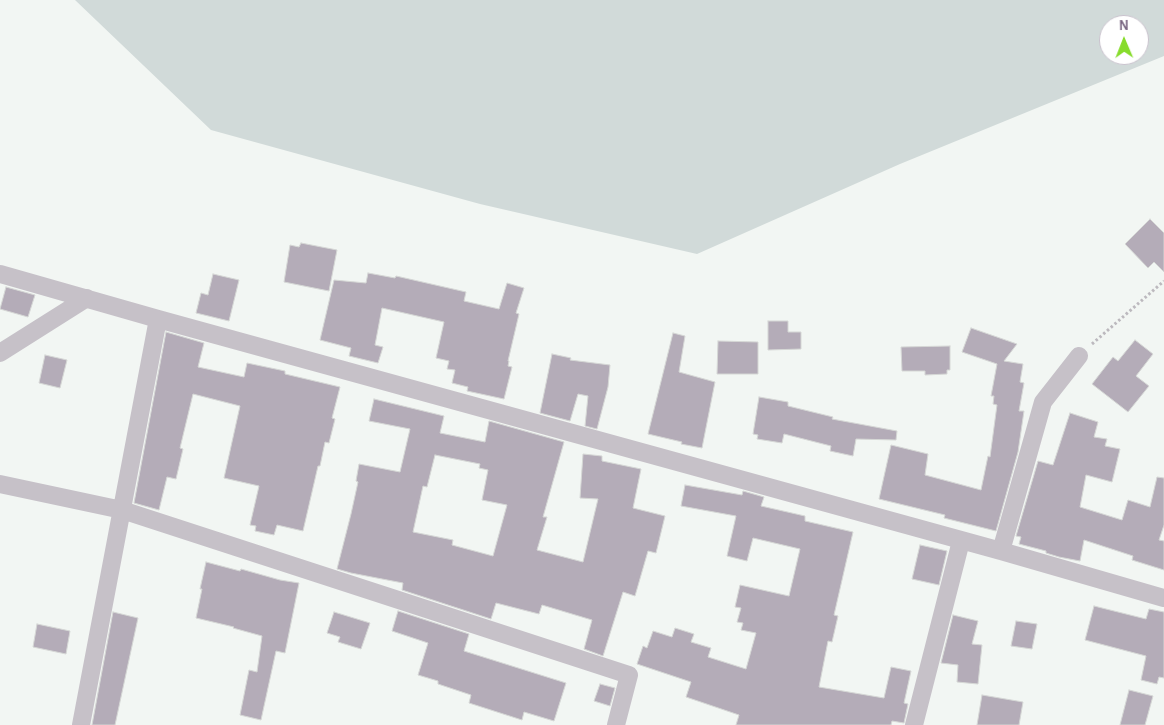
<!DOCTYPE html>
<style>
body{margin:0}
#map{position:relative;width:1164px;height:725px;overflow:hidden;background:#f2f6f3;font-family:"Alegreya Sans",sans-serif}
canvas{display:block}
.north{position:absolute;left:1099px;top:15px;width:50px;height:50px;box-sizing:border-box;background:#fff;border:1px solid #c9c2cd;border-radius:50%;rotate:359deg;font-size:14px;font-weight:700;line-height:20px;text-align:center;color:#796682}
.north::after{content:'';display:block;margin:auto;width:18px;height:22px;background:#87dc2c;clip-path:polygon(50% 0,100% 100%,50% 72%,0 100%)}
</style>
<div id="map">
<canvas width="1164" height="725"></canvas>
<div class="north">N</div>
</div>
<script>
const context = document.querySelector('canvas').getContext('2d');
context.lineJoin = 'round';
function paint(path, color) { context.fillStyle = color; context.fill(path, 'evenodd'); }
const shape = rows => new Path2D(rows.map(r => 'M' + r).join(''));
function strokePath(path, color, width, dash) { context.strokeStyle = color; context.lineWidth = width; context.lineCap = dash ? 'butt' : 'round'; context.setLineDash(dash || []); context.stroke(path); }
const green = shape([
 [75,0,1164,0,1164,56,900,164,697,254,480,204,211,130],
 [1109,25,1139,25,1139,55,1109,55]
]);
const building = shape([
 [1150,219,1164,233,1164,272,1154,262,1148,268,1125,244,1150,219],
 [301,243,337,250,329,291,284,282,290,245,299,247,301,243],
 [368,273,395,278,396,276,466,292,464,301,499,309,507,283,524,288,516,313,519,314,508,361,509,361,508,366,512,367,504,399,467,391,468,387,452,383,455,370,447,369,449,361,436,358,444,322,382,308,375,345,383,347,378,363,349,356,351,348,320,340,334,280,366,283,368,273],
 [213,274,239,280,229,321,196,313,201,293,208,295,213,274],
 [6,287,35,295,28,317,0,309,6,287],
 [768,321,788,321,788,332,801,332,801,349,768,350,768,321],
 [971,328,1017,344,1004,361,1023,364,1020,382,1024,383,1019,411,1024,411,1018,452,996,531,944,518,945,515,879,499,891,445,928,454,925,475,981,490,988,456,990,457,997,405,993,404,994,396,991,396,997,364,962,352,971,328],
 [166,332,204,343,198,367,244,377,247,363,285,371,285,374,340,387,332,418,335,419,329,443,325,442,320,466,318,466,303,531,277,525,274,535,255,531,256,526,250,525,259,486,224,478,240,406,193,394,180,448,183,449,176,479,167,477,159,510,134,503,166,332],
 [673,333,685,336,679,372,715,382,702,448,681,444,682,442,648,434,673,333],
 [1135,340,1153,354,1136,376,1149,386,1128,412,1092,384,1113,357,1118,361,1135,340],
 [718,341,758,342,758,374,717,374,718,341],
 [950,346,950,370,947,370,947,374,925,375,925,371,902,371,901,347,950,346],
 [552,354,571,358,570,360,610,365,608,387,597,429,585,426,588,396,578,394,570,421,540,413,552,354],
 [45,355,67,360,60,388,39,383,45,355],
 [759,397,788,402,788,406,833,417,832,419,897,431,896,440,856,439,853,456,830,451,831,446,784,434,782,443,757,439,758,435,753,434,759,397],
 [374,399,444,416,440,433,485,442,489,421,564,442,543,517,547,517,537,550,583,562,598,499,580,498,583,454,602,456,602,461,641,469,633,508,665,516,656,553,648,551,635,596,623,592,603,656,584,649,592,620,542,605,539,614,496,603,491,619,402,590,403,583,351,573,337,569,351,514,358,482,356,481,359,464,400,472,410,429,369,421,374,399],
 [435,455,480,464,479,468,488,470,482,500,507,505,493,556,452,545,453,540,413,532,423,486,427,487,435,455],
 [1070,413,1098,422,1094,437,1107,439,1105,446,1120,449,1112,482,1086,475,1080,507,1122,520,1128,500,1150,507,1157,477,1164,478,1164,525,1159,540,1164,541,1164,570,1132,560,1133,556,1084,540,1080,561,1059,557,1046,553,1046,551,1019,544,1021,537,1016,536,1038,461,1053,465,1070,413],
 [685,485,742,495,743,491,764,497,761,506,805,516,805,521,853,532,834,615,838,616,832,642,828,641,819,687,884,698,891,667,911,671,904,703,908,704,904,723,892,721,891,725,736,725,739,715,686,697,691,682,637,664,643,646,647,648,653,631,672,637,675,628,694,634,691,642,711,648,708,657,746,669,756,633,741,630,743,623,737,622,741,608,735,607,740,585,789,596,800,549,753,538,747,561,727,556,736,516,681,506,685,485],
 [920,545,947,551,939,585,912,579,920,545],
 [206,562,240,571,241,569,280,580,299,583,285,653,276,651,261,720,240,715,249,670,257,672,262,636,233,628,234,627,196,618,202,589,200,589,206,562],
 [1094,606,1146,619,1149,609,1164,612,1164,678,1159,677,1157,684,1141,680,1146,656,1085,640,1094,606],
 [398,611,469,634,464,651,566,683,554,721,524,712,522,720,469,703,471,695,438,684,438,681,418,675,428,643,392,631,398,611],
 [113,612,138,618,115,725,92,725,113,612],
 [334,612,370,623,361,649,338,642,340,637,327,633,334,612],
 [953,615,978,621,972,644,982,645,978,684,957,682,958,665,941,663,953,615],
 [1016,621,1037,624,1032,649,1011,646,1016,621],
 [37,624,70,631,66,654,33,647,37,624],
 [600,684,615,688,610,706,594,701,600,684],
 [1129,690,1153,696,1145,725,1120,725,1129,690],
 [982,695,1023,702,1019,725,977,725,982,695]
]);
const path = shape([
 [1092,344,1164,281]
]);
const minor = shape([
 [0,274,158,319,1001,551,1164,598],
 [0,353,87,298],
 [0,484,122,510,629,675,616,725],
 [1001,551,1043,402,1079,356],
 [81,725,158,319],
 [914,725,961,541]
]);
paint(green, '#d1dad9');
paint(building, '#b4acb8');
strokePath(building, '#d5d7d5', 1);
strokePath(path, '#bcb9be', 3, [2.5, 2.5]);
strokePath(minor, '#c6c1c8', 18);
</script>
